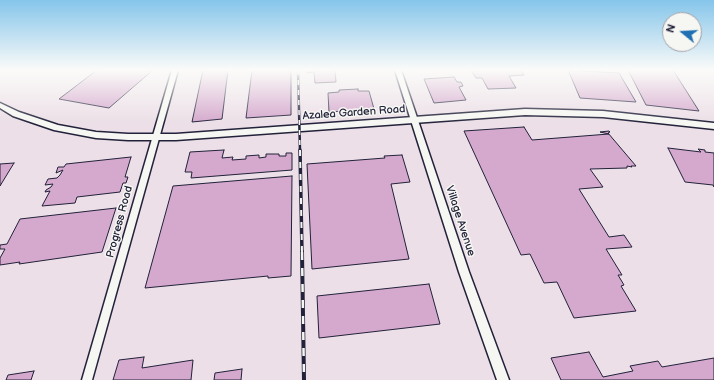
<!DOCTYPE html>
<style>
body{margin:0}
#map{position:relative;width:714px;height:380px;overflow:hidden;background:#f6f6f2;font-family:"Balsamiq Sans",sans-serif}
canvas{display:block}
.north{position:absolute;left:662px;top:12px;width:40px;height:40px;box-sizing:border-box;background:#f6f6f2;border:1px solid #a1a1a9;border-radius:50%;rotate:288deg;font-size:11px;font-weight:700;line-height:16px;text-align:center;color:#22223b}
.north::after{content:'';display:block;margin:auto;width:14px;height:18px;background:#1f6fb2;clip-path:polygon(50% 0,100% 100%,50% 72%,0 100%)}
</style>
<div id="map">
<canvas width="714" height="380"></canvas>
<div class="north">N</div>
</div>
<script>
const context = document.querySelector('canvas').getContext('2d');
context.lineJoin = 'round';
function paint(path, color) { context.fillStyle = color; context.fill(path, 'evenodd'); }
const shape = rows => new Path2D(rows.map(r => 'M' + r).join(''));
function strokePath(path, color, width, dash) { context.strokeStyle = color; context.lineWidth = width; context.lineCap = dash ? 'butt' : 'round'; context.setLineDash(dash || []); context.stroke(path); }
function drawText(font, color, halo, rows, align = 'center') {
  context.font = font + ' "Balsamiq Sans",sans-serif'; context.lineWidth = 3; context.setLineDash([]); context.textBaseline = 'middle'; context.strokeStyle = halo; context.fillStyle = color; for (const [text, x, y, turn = 0] of rows) {
    context.save(); context.translate(x, y); context.rotate((+turn || 0) * Math.PI / 180); context.textAlign = isNaN(turn) ? turn : align; if (halo) context.strokeText(text, 0, 0); context.fillText(text, 0, 0); context.restore();
  }
}
const built = shape([
 [0,70,714,70,714,380,0,380]
]);
const building = shape([
 [97,70,153,70,109,108,59,99,97,70],
 [203,70,228,70,222,119,192,122,203,70],
 [252,70,291,70,291,115,246,118,252,70],
 [307,70,335,70,336,82,315,83,314,72,307,73,307,70],
 [471,70,520,70,524,75,509,76,516,88,488,89,482,78,476,78,471,70],
 [568,70,619,73,636,102,580,98,568,70],
 [628,70,673,70,699,111,646,105,628,70],
 [454,77,457,82,461,82,463,86,459,87,466,100,434,103,424,79,454,77],
 [358,89,358,91,369,91,374,109,329,112,328,93,339,92,339,90,358,89],
 [524,127,532,140,609,134,600,132,609,131,610,132,608,133,636,166,631,166,632,167,627,166,627,168,590,169,603,187,579,189,609,237,624,235,632,247,606,249,622,275,618,275,624,285,621,286,636,311,574,318,557,282,544,283,530,254,521,255,464,131,524,127],
 [668,148,701,152,698,149,705,150,705,152,714,153,714,187,713,185,685,182,668,148],
 [224,150,222,158,233,157,232,160,246,159,246,156,259,155,259,158,266,157,266,154,279,154,279,156,286,156,286,153,292,153,292,170,191,178,192,172,185,172,190,152,224,150],
 [402,155,410,182,391,184,409,259,312,269,307,164,385,158,384,156,402,155],
 [131,157,125,177,128,177,126,183,123,183,120,192,77,197,75,203,42,206,50,191,45,192,46,190,51,187,53,184,45,185,48,179,57,178,60,175,63,170,56,173,58,167,64,167,66,164,131,157],
 [14,163,0,186,0,164,14,163],
 [292,176,291,276,268,278,268,276,145,288,173,186,292,176],
 [116,208,102,252,19,264,20,262,0,265,0,258,5,249,0,249,0,245,7,244,20,219,116,208],
 [429,284,440,324,319,338,317,296,429,284],
 [589,352,603,377,633,371,630,366,658,361,662,367,714,358,714,380,561,380,551,358,589,352],
 [144,357,142,368,193,360,191,380,113,380,119,360,144,357],
 [242,369,241,380,214,380,215,373,242,369],
 [34,371,31,380,6,380,8,375,34,371]
]);
const minor = shape([
 [172,70,178,70,92,380,82,380,172,70]
]);
const tertiary = shape([
 [395,70,401,70,469,272,509,380,497,380,459,272,395,70]
]);
const secondary = shape([
 [0,103,19,112,58,125,96,132,128,134,176,134,525,109,603,111,714,123,714,129,603,117,525,115,176,140,128,140,96,138,54,130,13,116,0,108,0,103]
]);
const railFar2 = shape([
 [298,70,300,151]
]);
const railFar1 = shape([
 [300,150,302,253]
]);
const rail = shape([
 [302,252,304,380]
]);
const streetNames = [
 ["Azalea Garden Road",354,113,-4],
 ["Village Avenue",460,221,72],
 ["Progress Road",120,222,-75]
];
paint(built, '#ecdfe7');
paint(building, '#d5a9cd');
strokePath(building, '#22223b', 1);
strokePath(minor, '#22223b', 3);
strokePath(tertiary, '#22223b', 3);
strokePath(secondary, '#22223b', 3);
paint(minor, '#f6f6f2');
paint(tertiary, '#f6f6f2');
paint(secondary, '#f6f6f2');
strokePath(railFar2, '#22223b', 2.5);
strokePath(railFar1, '#22223b', 3.5);
strokePath(rail, '#22223b', 4);
strokePath(railFar2, '#f6f6f2', 1.5, [5]);
strokePath(railFar1, '#f6f6f2', 2, [6]);
strokePath(rail, '#f6f6f2', 2.5, [8]);
const sky = context.createLinearGradient(0, 0, 0, 123);
sky.addColorStop(0, '#85c5ea');
sky.addColorStop(0.57, '#fbfbf9');
sky.addColorStop(1, '#fbfbf900');
context.fillStyle = sky;
context.fillRect(0, 0, 714, 123);
drawText('11px', '#22223b', '#f6f6f2', streetNames);
</script>
